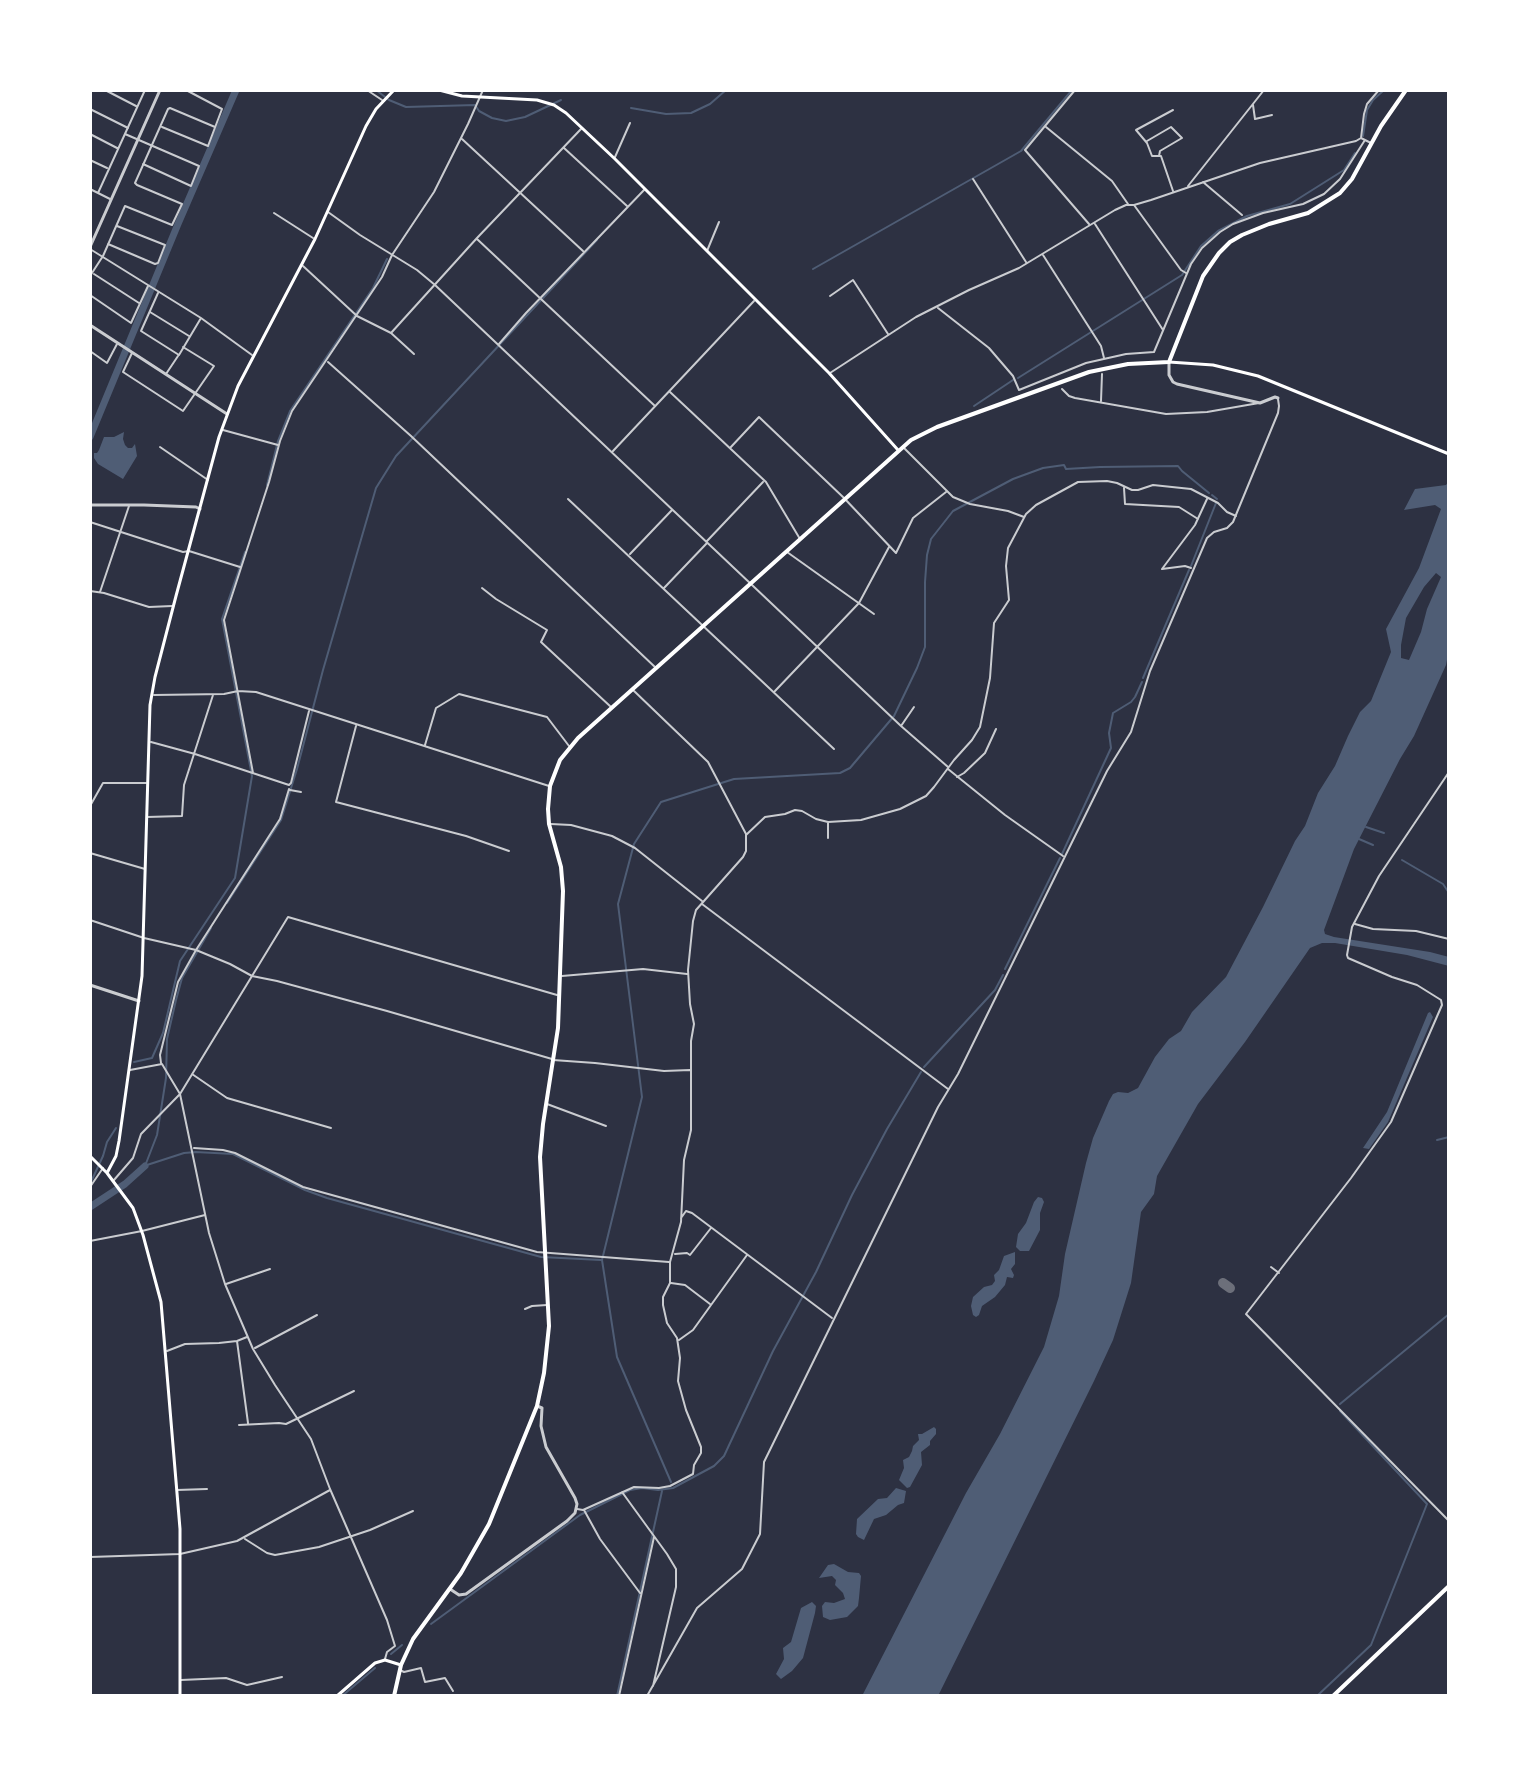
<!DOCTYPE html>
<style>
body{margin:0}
#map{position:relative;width:1539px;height:1786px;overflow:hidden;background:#2d3142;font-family:Arial,sans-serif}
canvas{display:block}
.frame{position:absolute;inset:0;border:92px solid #fff;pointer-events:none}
</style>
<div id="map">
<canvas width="1539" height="1786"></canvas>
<div class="frame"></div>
</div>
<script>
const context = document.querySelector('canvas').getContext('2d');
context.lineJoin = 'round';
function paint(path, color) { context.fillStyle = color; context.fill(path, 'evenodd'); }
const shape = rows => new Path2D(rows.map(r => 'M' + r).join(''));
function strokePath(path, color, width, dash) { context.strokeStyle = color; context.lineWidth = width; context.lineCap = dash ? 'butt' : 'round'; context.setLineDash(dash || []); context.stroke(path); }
const water = shape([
 [124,432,123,439,125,445,128,448,132,448,135,444,137,456,123,479,98,464,94,458,94,453,97,453,99,450,104,437,114,437],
 [1449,481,1449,649,1446,665,1414,736,1400,759,1354,849,1324,930,1325,934,1334,937,1430,952,1449,957,1449,966,1407,955,1335,943,1322,943,1310,948,1245,1042,1198,1104,1157,1176,1154,1194,1141,1212,1131,1283,1113,1340,1094,1381,938,1696,862,1696,966,1493,1000,1434,1044,1347,1059,1296,1065,1254,1086,1163,1093,1138,1109,1101,1113,1094,1118,1092,1128,1093,1138,1088,1155,1057,1169,1039,1181,1031,1192,1012,1226,977,1263,907,1295,841,1305,826,1318,793,1335,766,1348,736,1360,712,1371,701,1391,652,1386,629,1419,568,1441,509,1435,505,1404,510,1415,489,1446,485],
 [1436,573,1441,577,1427,609,1421,632,1409,660,1401,658,1401,645,1406,618,1424,587],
 [1430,1012,1433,1017,1388,1122,1369,1149,1363,1148,1387,1112,1428,1013],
 [1038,1197,1042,1198,1044,1202,1040,1213,1040,1230,1029,1251,1020,1251,1016,1247,1018,1234,1026,1223,1034,1202],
 [1015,1252,1015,1264,1011,1269,1014,1275,1013,1278,1007,1277,1005,1285,995,1297,982,1306,979,1315,976,1317,973,1315,971,1306,973,1297,984,1287,992,1285,995,1281,994,1275,999,1270,1004,1256],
 [934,1427,936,1429,936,1434,930,1441,930,1445,921,1452,922,1465,910,1487,907,1488,899,1480,904,1468,903,1460,909,1457,912,1451,913,1446,919,1440,918,1434,922,1434],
 [896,1488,906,1491,904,1503,898,1505,886,1515,874,1519,864,1540,858,1537,856,1534,857,1519,878,1499,887,1498],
 [834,1564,848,1572,859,1573,861,1576,859,1598,858,1606,847,1617,830,1620,823,1617,822,1606,825,1602,834,1603,845,1599,843,1593,835,1585,836,1580,832,1576,819,1578,828,1565],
 [812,1602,816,1606,815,1613,803,1658,792,1671,781,1679,776,1674,784,1659,783,1648,791,1642,801,1608]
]);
const stream = shape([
 [376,90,389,100,406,107,475,105,479,111,492,118,506,121,525,117,561,100],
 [631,108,666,114,691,113,710,104,726,90],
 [1363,136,1367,110,1373,100,1384,90],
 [813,269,1021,151,1072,90],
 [1018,378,1182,275,1201,246,1218,231,1247,216,1290,204,1344,170,1355,153],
 [974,406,1013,380],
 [267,485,278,441,290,411,373,288,387,259],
 [1212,495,1217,499],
 [1191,566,1216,503],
 [1143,678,1189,570],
 [1366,827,1384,833],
 [1359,839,1373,845],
 [1062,854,1111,748,1109,733,1113,713,1131,702,1135,697,1142,682],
 [1402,860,1443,884,1449,893],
 [227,903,281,820,297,769,323,670,376,488,396,456,597,240],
 [1005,969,1060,858],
 [134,1062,152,1058,163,1033,180,961,235,878,252,776,222,619,245,552],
 [924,1067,995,990,1003,975],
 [1437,1140,1449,1137],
 [147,1165,184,1153,196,1152,233,1154,305,1190,327,1198,541,1257,601,1260],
 [145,1166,157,1135,166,1078,167,1039,176,1000,182,978,211,928],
 [90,1184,103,1156,107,1142,116,1128],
 [1340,1404,1449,1314],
 [671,1482,617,1357,602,1260,642,1097,618,904,634,844,661,802,734,779,840,773,850,768,894,716,917,668,925,647,925,582,927,555,931,539,953,511,1013,479,1043,468,1064,465,1066,469,1100,467,1178,466,1182,471,1209,493],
 [431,1624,580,1515,630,1490,642,1488,658,1490,673,1488,714,1466,724,1456,773,1351,816,1272,852,1195,887,1129,921,1072],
 [391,1654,402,1645],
 [342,1696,375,1668],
 [617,1696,662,1491],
 [1317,1696,1371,1645,1427,1504,1340,1411]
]);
const river = shape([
 [90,437,178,224,236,90],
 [90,1207,125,1184,145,1166]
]);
const taxiway = shape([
 [1223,1283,1230,1288]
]);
const minor = shape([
 [105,90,136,106],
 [367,90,382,100],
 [1075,90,1025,150,1089,224],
 [90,91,91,90],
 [1253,105,1255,119,1272,115],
 [90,109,128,128],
 [162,127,208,146,222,109,186,90],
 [1046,127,1112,181,1128,204],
 [90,134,117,148],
 [125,134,199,166,191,186,143,164],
 [1361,138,1364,114,1367,104,1379,90],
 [462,139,583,251],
 [1147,141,1171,127,1182,138,1160,151,1159,156],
 [564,148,627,206],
 [615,157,630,123],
 [90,160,107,168],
 [973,179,1026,262],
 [1203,182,1242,215],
 [1188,186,1264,90],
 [90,189,110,199],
 [1173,191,1161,156,1152,156,1147,143,1136,130,1173,110],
 [98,193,145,90],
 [1134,205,1181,270,1186,273],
 [328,212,360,235,417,270,435,285,901,726,948,767],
 [274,213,313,238],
 [1095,224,1163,330],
 [477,239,655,406],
 [108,244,155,264,158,263,165,245,117,226],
 [90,249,201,318,252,355],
 [707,251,719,222],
 [1043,255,1101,346,1104,358],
 [303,266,357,316,391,333,414,354],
 [94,274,139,303],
 [90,276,103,256,125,206,172,225,182,204,137,185,135,183,168,109,170,108,215,127],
 [158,293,141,331,179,355,201,318],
 [90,295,131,323,148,286],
 [830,296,853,280,888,334],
 [938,308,989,348,1013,376,1019,390,1086,363,1126,354,1154,352,1191,264,1202,248,1220,232,1233,224,1263,213,1303,204,1324,194,1340,179,1365,140],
 [150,312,189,336],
 [391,333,477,238,581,129],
 [499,344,526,313,645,189],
 [90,351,107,363,117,344],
 [132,353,123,372,183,411,214,366,183,347],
 [328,362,411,436,656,668],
 [830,373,916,317,969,290,1019,268,1115,210,1126,205,1134,205,1151,200,1260,163,1356,141,1361,138,1371,143],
 [166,374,178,356],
 [1062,389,1069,396,1075,398,1166,414,1207,412,1259,403],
 [670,392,766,482,800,539],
 [1101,401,1102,374],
 [223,430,278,445],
 [160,447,208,480],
 [903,447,953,497,970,504,1008,511,1024,517],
 [730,448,759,417,844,498,896,553,913,518,946,492],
 [613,451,754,301],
 [1124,488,1125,504,1179,507,1198,519],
 [568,499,834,749],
 [90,522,183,552,189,551,240,567],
 [707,541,763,482],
 [787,552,874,614],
 [630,554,672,510],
 [1191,568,1185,566,1162,569,1195,525,1207,499],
 [482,588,496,599,547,630,541,642,611,707],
 [664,588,707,543],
 [90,591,104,593,149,607,172,606],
 [100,592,129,506],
 [633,690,708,762,746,834],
 [775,691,859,603,889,547],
 [154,695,224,694,238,691,256,692,549,786],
 [356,726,336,802,466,836,509,851],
 [901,726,914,707],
 [151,742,195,754,289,785,291,783,309,711],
 [425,745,436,708,459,694,547,717,569,746],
 [948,769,1005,815,1063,856],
 [1449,772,1379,876,1352,927,1347,955,1348,958,1392,977,1417,985,1441,1000,1442,1005,1391,1122,1351,1178,1246,1314,1449,1521],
 [253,773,224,620,269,482,280,441,292,411,382,277,392,255,434,192,468,124,483,90],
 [957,777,964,773,985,753,996,729],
 [290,790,301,792],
 [90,806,103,783,146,783],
 [147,817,182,816,184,785,213,695],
 [551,824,571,825,612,836,635,848,702,901],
 [828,838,828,823],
 [90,853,145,869],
 [702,904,948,1089],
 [90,920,144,938,196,950,230,964,252,976,277,981,387,1011,552,1059],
 [1355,924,1373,929,1416,931,1449,939],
 [562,976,643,969,687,974],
 [553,1060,595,1063,664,1071,690,1070],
 [161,1063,160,1055,178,982,196,950,280,819,289,789],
 [130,1070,162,1064,180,1094,209,1233,225,1284,253,1349,275,1385,311,1439,330,1489,387,1620,395,1646,387,1652,385,1659],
 [192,1074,227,1098,331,1128],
 [547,1104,606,1126],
 [194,1148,223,1150,235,1153,303,1187,537,1252,669,1262],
 [114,1180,133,1158,141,1134,180,1094,288,917,557,995],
 [90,1187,103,1168],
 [681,1218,686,1211,692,1213,832,1318],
 [90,1241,142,1231,205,1215],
 [675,1254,687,1253,690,1255,711,1228],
 [1271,1267,1279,1273],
 [671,1283,685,1285,710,1304],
 [226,1284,270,1269],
 [525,1309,532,1306,547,1305],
 [679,1340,693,1330,747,1255],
 [237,1341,248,1423],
 [255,1348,317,1315],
 [167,1351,185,1344,219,1343,237,1341,247,1337],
 [239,1425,279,1423,286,1424,354,1391],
 [177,1490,207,1489],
 [622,1492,667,1554,676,1569,676,1587,653,1686],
 [577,1509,583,1510,634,1487,659,1488,670,1486,693,1474,694,1465,701,1453,701,1447,686,1410,678,1381,680,1358,677,1338,667,1323,663,1305,663,1297,670,1283,670,1262,681,1222,684,1160,691,1130,691,1041,694,1024,690,1004,688,970,693,921,696,910,743,857,746,851,746,835,765,817,785,814,795,810,802,811,816,819,828,822,861,820,900,809,926,796,934,787,954,760,972,740,980,727,990,678,994,623,1009,600,1006,566,1008,548,1026,514,1036,505,1078,482,1107,481,1117,483,1132,490,1138,490,1153,485,1191,489,1218,503,1227,512,1236,516],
 [584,1510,600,1539,640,1593],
 [245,1539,267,1553,275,1555,319,1547,370,1530,413,1511],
 [90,1557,180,1554,237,1541,330,1490],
 [400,1670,404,1672,421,1668,425,1682,445,1678,453,1691],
 [181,1680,226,1678,247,1685,282,1677],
 [619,1696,654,1537],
 [647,1696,697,1608,742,1569,760,1534,764,1462,938,1107,958,1074,1107,771,1131,732,1150,671,1207,538,1214,532,1227,528,1233,522,1278,413,1279,406,1278,399]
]);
const tertiary = shape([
 [90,247,160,90],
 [90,325,227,414],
 [1169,362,1169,375,1173,382,1177,384,1260,403,1275,397,1278,398],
 [90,505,144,505,196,507,200,509],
 [90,985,139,1001],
 [450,1589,459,1595,466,1594,567,1521,575,1513,577,1504,575,1498,546,1447,541,1426,542,1408,537,1406]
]);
const secondary = shape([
 [439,90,462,96,537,100,554,105,566,113,615,159,829,373,898,450],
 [1169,362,1213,365,1258,376,1449,454],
 [90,1156,107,1173,133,1208,143,1235,161,1302,180,1529,180,1696],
 [107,1173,116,1156,119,1141,142,976,150,705,155,677,176,596,219,437,238,386,315,239,366,126,376,109,394,90],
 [337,1696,375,1663,385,1660,401,1665]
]);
const primary = shape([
 [394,1696,401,1665,413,1639,461,1573,489,1524,537,1406,544,1373,549,1326,540,1157,543,1124,558,1028,563,891,561,867,549,824,548,809,550,786,560,760,578,738,911,440,937,427,1089,372,1128,364,1169,362,1203,276,1219,253,1230,242,1242,235,1269,224,1308,213,1340,193,1352,179,1381,126,1406,90],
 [1333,1696,1449,1586]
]);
paint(water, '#4f5d75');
strokePath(stream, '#4f5d75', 2);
strokePath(river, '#4f5d75', 7);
strokePath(taxiway, '#6c6f7a', 10);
strokePath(minor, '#caccd0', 2);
strokePath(tertiary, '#caccd0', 3);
strokePath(secondary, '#fff', 3);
strokePath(primary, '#fff', 4);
</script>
